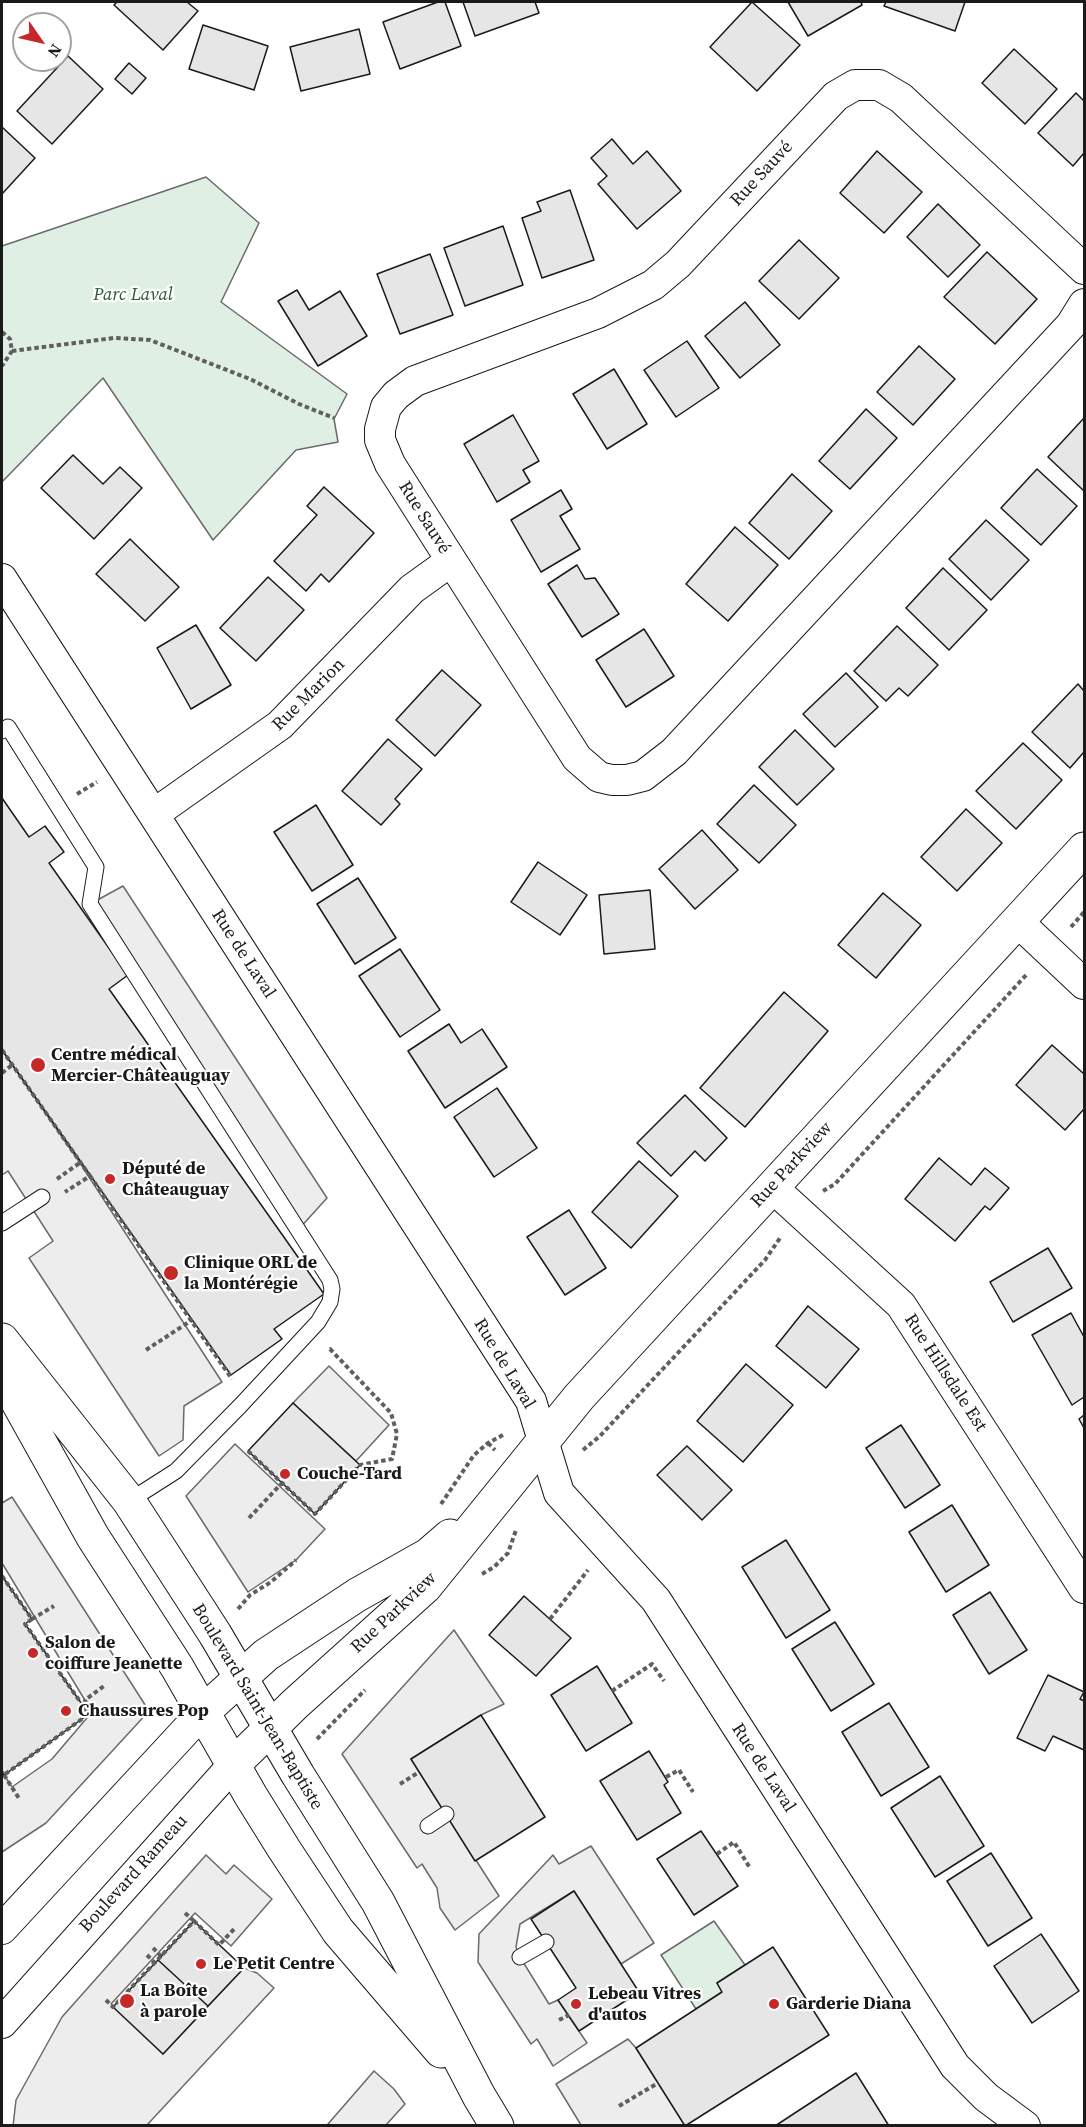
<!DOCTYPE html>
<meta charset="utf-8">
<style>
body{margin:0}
#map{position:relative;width:1086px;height:2127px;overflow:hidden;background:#fff;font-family:"Source Serif 4",serif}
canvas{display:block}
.frame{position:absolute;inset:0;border:3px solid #1a1a1a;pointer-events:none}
.north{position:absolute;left:12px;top:12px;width:60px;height:60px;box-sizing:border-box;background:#fff;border:2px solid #a3a3a3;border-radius:50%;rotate:124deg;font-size:16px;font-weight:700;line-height:24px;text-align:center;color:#1a1a1a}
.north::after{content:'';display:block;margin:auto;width:21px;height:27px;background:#c62828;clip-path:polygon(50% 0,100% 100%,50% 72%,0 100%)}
</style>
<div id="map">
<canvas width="1086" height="2127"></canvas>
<div class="frame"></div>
<div class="north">N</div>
</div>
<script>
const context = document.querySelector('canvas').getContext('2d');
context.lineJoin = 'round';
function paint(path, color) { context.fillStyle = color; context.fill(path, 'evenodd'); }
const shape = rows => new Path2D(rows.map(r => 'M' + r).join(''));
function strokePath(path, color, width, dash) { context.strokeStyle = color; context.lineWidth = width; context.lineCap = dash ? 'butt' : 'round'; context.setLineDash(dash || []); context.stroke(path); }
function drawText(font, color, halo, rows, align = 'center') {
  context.font = font + ' "Source Serif 4",serif'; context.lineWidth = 4.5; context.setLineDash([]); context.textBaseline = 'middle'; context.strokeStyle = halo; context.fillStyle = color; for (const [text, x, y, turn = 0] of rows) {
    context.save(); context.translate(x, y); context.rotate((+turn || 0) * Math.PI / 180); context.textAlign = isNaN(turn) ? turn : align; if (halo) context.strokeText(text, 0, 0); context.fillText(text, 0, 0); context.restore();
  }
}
const green = shape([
 [206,177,259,223,221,302,347,394,334,419,338,442,296,450,213,540,103,378,2,482,2,246,206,177],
 [714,1921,745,1965,717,1983,722,1992,696,2009,661,1955,714,1921]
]);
const parking = shape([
 [123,886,327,1198,298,1230,90,904,123,886],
 [2,1050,80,1163,222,1382,184,1406,183,1440,159,1456,29,1258,53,1241,8,1171,2,1175,2,1050],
 [329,1366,389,1425,356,1461,293,1403,329,1366],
 [235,1444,325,1529,296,1560,248,1592,186,1496,235,1444],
 [12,1497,149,1711,46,1823,2,1852,2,1772,12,1787,52,1759,92,1712,2,1563,2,1503,12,1497],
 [454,1630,504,1704,481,1715,411,1759,499,1896,455,1930,440,1908,437,1888,422,1864,417,1868,342,1754,454,1630],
 [591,1846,654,1943,621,1964,574,1891,520,1924,516,1947,520,1957,549,2004,558,2000,587,2043,553,2066,537,2039,531,2044,478,1962,479,1934,553,1855,559,1864,591,1846],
 [206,1855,226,1874,234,1865,272,1899,231,1946,195,1913,111,2004,163,2054,244,1968,257,1973,274,1988,147,2125,13,2126,16,2100,62,2017,206,1855],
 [628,2039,636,2048,685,2125,581,2125,556,2084,628,2039],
 [374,2071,394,2089,405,2104,386,2125,330,2125,328,2124,374,2071]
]);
const building = shape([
 [117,2,187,2,198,11,163,50,114,5,117,2],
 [438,2,445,2,461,46,400,69,383,22,438,2],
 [463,2,535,2,539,13,475,36,463,2],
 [752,2,800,45,757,91,710,47,752,2],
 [788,2,861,2,862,5,808,36,788,2],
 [886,2,965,2,955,31,884,6,886,2],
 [203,25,268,46,254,90,189,69,203,25],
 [359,29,370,74,301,91,290,47,359,29],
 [1014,49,1057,89,1025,124,982,83,1014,49],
 [68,56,103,89,52,144,17,111,68,56],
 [129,63,146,78,132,94,115,79,129,63],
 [1076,93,1084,101,1084,153,1073,166,1038,133,1076,93],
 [2,127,35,158,2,194,2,127],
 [612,139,633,164,647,151,681,191,637,229,598,184,607,176,591,158,612,139],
 [877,151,922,192,884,233,840,193,877,151],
 [570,190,594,260,542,278,522,218,541,211,537,202,570,190],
 [938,204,980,245,948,277,907,237,938,204],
 [503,226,523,285,465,306,444,248,503,226],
 [799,240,839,278,799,319,759,281,799,240],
 [987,252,1037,299,995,344,944,297,987,252],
 [430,254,453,315,400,334,377,274,430,254],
 [297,290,309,310,340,291,367,336,318,366,278,301,297,290],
 [745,302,780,345,740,378,705,336,745,302],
 [687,341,719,388,676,417,644,370,687,341],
 [919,346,955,379,913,425,877,392,919,346],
 [614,369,647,424,607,449,573,394,614,369],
 [866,409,897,438,850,489,819,461,866,409],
 [513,415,539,461,523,470,530,482,497,502,464,444,513,415],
 [1084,418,1084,491,1048,457,1084,418],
 [73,455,103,484,120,467,142,488,94,539,41,488,73,455],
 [1037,469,1077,506,1041,545,1001,508,1037,469],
 [792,474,832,511,789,559,749,523,792,474],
 [324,487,374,533,329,582,321,574,306,591,274,561,317,515,307,506,324,487],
 [561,490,572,509,560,516,580,549,541,572,511,520,561,490],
 [986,520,1029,560,991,600,949,559,986,520],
 [735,527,778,565,728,621,686,584,735,527],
 [130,539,179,587,145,621,96,574,130,539],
 [577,565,585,579,595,578,619,614,582,637,548,584,577,565],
 [943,568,987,610,949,650,906,608,943,568],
 [268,577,304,610,256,661,220,628,268,577],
 [196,625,231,685,191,709,157,648,196,625],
 [897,626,938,665,908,696,899,688,886,701,854,671,897,626],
 [644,629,674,676,626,707,596,660,644,629],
 [442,670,481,705,435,756,396,720,442,670],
 [846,673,878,707,835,747,803,714,846,673],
 [1078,684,1084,691,1084,752,1070,768,1032,732,1078,684],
 [795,730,834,769,797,805,759,767,795,730],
 [388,739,422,769,395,799,400,804,381,825,342,791,388,739],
 [1023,743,1062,780,1016,829,976,791,1023,743],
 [754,785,796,825,759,863,717,824,754,785],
 [2,798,29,837,45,826,64,852,49,863,128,975,109,989,324,1294,274,1329,282,1339,231,1375,2,1050,2,798],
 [316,805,353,865,312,891,274,832,316,805],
 [966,809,1002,843,957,891,921,857,966,809],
 [702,830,738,870,695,909,659,869,702,830],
 [538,862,587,895,560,935,511,902,538,862],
 [358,878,396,938,355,964,317,904,358,878],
 [650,890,655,949,604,954,599,895,650,890],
 [883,893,921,925,876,978,838,945,883,893],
 [400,949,440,1010,400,1037,359,976,400,949],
 [784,992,828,1031,745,1127,700,1088,784,992],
 [449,1024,461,1043,482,1029,507,1067,445,1108,408,1051,449,1024],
 [1052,1045,1084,1074,1084,1109,1065,1130,1016,1085,1052,1045],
 [497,1088,537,1148,494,1177,454,1117,497,1088],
 [685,1095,727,1138,705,1161,695,1151,671,1176,637,1143,685,1095],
 [939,1158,971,1185,985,1168,1009,1188,990,1210,985,1206,955,1241,905,1199,939,1158],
 [639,1161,678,1196,631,1248,592,1212,639,1161],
 [569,1210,606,1268,565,1295,527,1237,569,1210],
 [1048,1248,1072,1288,1013,1322,990,1282,1048,1248],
 [808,1306,859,1349,826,1388,776,1346,808,1306],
 [1071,1313,1084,1337,1084,1397,1072,1405,1032,1335,1071,1313],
 [746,1364,793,1405,743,1462,697,1421,746,1364],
 [293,1403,360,1465,315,1514,248,1451,293,1403],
 [1084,1415,1084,1428,1079,1419,1084,1415],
 [901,1425,940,1485,905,1508,866,1448,901,1425],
 [687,1446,732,1490,702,1520,657,1475,687,1446],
 [952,1505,989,1565,946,1592,909,1532,952,1505],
 [786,1540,830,1610,786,1638,742,1567,786,1540],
 [2,1576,32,1619,25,1624,89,1714,4,1775,2,1772,2,1576],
 [990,1592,1027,1650,989,1674,953,1615,990,1592],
 [524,1596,571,1638,536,1676,489,1635,524,1596],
 [835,1622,874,1684,831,1711,792,1649,835,1622],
 [597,1666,632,1723,586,1751,551,1695,597,1666],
 [1048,1675,1084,1692,1080,1699,1084,1701,1084,1750,1053,1736,1045,1751,1017,1738,1048,1675],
 [889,1703,929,1767,881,1796,842,1732,889,1703],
 [481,1715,545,1817,475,1861,411,1759,481,1715],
 [649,1751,668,1782,664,1785,681,1813,637,1840,600,1781,649,1751],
 [940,1776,984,1846,935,1877,891,1808,940,1776],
 [701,1831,738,1886,694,1915,657,1859,701,1831],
 [991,1853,1032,1918,988,1946,947,1881,991,1853],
 [574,1891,639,1992,579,2031,558,2000,576,1988,531,1919,574,1891],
 [194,1921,244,1968,208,2006,158,1960,194,1921],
 [1041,1934,1079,1991,1032,2023,994,1966,1041,1934],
 [773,1947,829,2035,685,2126,636,2048,722,1992,717,1983,773,1947],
 [158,1960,208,2006,163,2054,113,2007,158,1960],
 [856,2073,889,2126,775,2126,856,2073]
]);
const path = shape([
 [2,332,10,339,12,351,2,366],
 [12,351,114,338,150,340,250,379,299,404,334,418],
 [77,794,97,782],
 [1071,927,1084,912],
 [2,1050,90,1176,65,1192],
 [2,1073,12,1065],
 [90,1176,232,1379],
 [57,1179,81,1162],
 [823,1191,835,1184,1027,974],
 [146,1350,192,1320],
 [488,1443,495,1450],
 [583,1450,600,1436,765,1260,780,1238],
 [248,1451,315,1514,360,1465,392,1459,397,1434,391,1413,330,1349,327,1350],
 [441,1504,474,1455,488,1443,503,1435],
 [249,1518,282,1483],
 [482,1574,494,1567,508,1553,516,1530],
 [2,1576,32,1619,25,1624,89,1714,4,1775,2,1772],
 [238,1609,250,1595,271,1582,296,1560],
 [32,1619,54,1606],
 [550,1619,588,1570],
 [612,1691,652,1664,664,1681],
 [88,1711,85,1700,104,1686],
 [317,1739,365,1690],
 [4,1775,20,1800],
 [666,1777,679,1770,693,1792],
 [400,1784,419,1772],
 [717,1854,734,1842,750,1868],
 [185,1913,194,1921],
 [153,1948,161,1956],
 [147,1955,155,1963],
 [106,2000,113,2007,194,1921,219,1945,236,1927],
 [559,2020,569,2015],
 [619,2106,658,2083]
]);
const service = shape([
 [2,731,8,727,96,867,90,904,330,1280,332,1289,330,1302,318,1322,240,1406,176,1471,129,1501],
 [2,1223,42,1197],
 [428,1826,446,1814],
 [520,1957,546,1942]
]);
const minor = shape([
 [1084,269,901,98,879,85,855,85,836,96,678,264,653,285,598,313,415,381,396,395,386,407,380,429,380,440,390,464,577,758,599,777,612,780,627,780,643,776,674,752,1071,325,1084,304],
 [2,579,531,1401,559,1493,656,1600,955,2066,986,2097,1025,2126],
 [154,814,280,725,412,589,451,561],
 [1017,921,1084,984],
 [772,1187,901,1305,1084,1588],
 [2,1929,203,1712],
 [2,2023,234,1764]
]);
const tertiary = shape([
 [203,1712,266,1655,357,1595,428,1555,450,1536],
 [234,1764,295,1704,425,1587,579,1397,1084,849]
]);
const trunk = shape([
 [2,1340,129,1501,215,1634,298,1775,378,1902,479,2096,497,2126],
 [2,1374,93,1537,177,1667,251,1796,284,1849,338,1931,441,2051]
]);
const markers = [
 [38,1065,8,"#c62828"],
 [110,1179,6,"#c62828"],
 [171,1273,8,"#c62828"],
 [285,1474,6,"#c62828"],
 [33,1653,6,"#c62828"],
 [66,1711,6,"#c62828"],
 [201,1964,6,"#c62828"],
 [127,2001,8,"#c62828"],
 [576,2004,6,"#c62828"],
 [774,2004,6,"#c62828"]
];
const streetNames = [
 ["Rue Sauvé",762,174,-47],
 ["Rue Sauvé",424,518,58],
 ["Rue Marion",309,695,-45],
 ["Rue de Laval",243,954,57],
 ["Rue Parkview",792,1165,-47],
 ["Rue de Laval",504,1364,59],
 ["Rue Hillsdale Est",945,1373,57],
 ["Rue Parkview",394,1613,-43],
 ["Boulevard Saint-Jean-Baptiste",257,1707,59],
 ["Rue de Laval",763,1768,57],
 ["Boulevard Rameau",134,1874,-48]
];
const parkNames = [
 ["Parc Laval",133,295]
];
const poiNames = [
 ["Centre médical",51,1055],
 ["Mercier-Châteauguay",51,1076],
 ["Député de",122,1169],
 ["Châteauguay",122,1190],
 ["Clinique ORL de",184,1263],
 ["la Montérégie",184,1284],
 ["Couche-Tard",297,1474],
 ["Salon de",45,1643],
 ["coiffure Jeanette",45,1664],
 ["Chaussures Pop",78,1711],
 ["Le Petit Centre",213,1964],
 ["La Boîte",140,1991],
 ["à parole",140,2012],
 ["Lebeau Vitres",588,1994],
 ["d'autos",588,2015],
 ["Garderie Diana",786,2004]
];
paint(green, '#e0efe3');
strokePath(green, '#6a6a6a', 1.5);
paint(parking, '#ededed');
strokePath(parking, '#6a6a6a', 1.5);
paint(building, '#e6e6e6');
strokePath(building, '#1a1a1a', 1.5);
strokePath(service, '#1a1a1a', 17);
strokePath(minor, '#1a1a1a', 32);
strokePath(tertiary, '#1a1a1a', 35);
strokePath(trunk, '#1a1a1a', 35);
strokePath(path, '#5f5f5f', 4, [4.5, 3]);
strokePath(service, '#fff', 15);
strokePath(minor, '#fff', 30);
strokePath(tertiary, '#fff', 33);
strokePath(trunk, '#fff', 33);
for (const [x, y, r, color] of markers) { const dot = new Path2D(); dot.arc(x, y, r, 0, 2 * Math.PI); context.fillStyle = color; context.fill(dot); strokePath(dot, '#fff', 2); }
drawText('18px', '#1a1a1a', '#fff', streetNames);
drawText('italic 18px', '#2b5a34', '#fff', parkNames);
drawText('bold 18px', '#1a1a1a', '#fff', poiNames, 'left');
</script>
